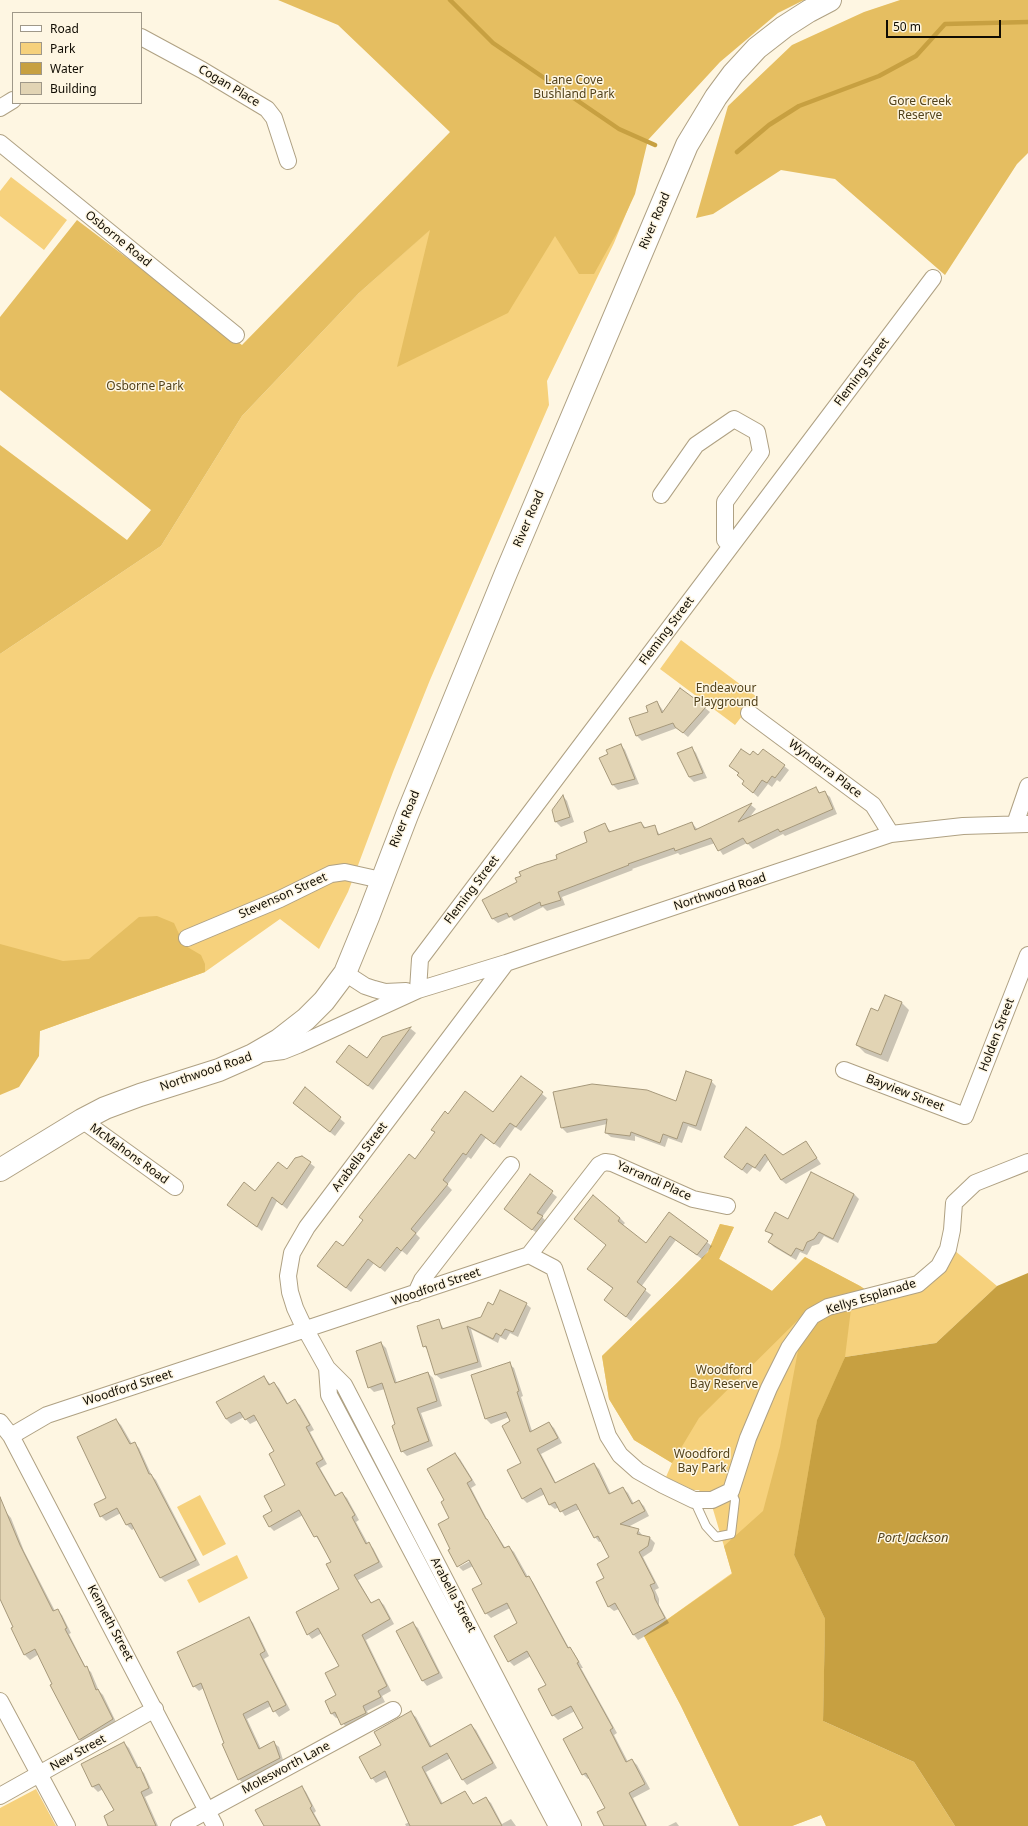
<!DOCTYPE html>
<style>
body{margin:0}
#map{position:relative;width:1028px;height:1826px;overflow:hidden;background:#fef6e2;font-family:"Noto Sans",sans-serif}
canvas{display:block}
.legend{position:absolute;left:12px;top:12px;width:130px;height:92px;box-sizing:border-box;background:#fef6e2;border:1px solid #9f9889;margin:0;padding:5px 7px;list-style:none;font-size:12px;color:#100c03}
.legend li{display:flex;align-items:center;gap:8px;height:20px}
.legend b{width:20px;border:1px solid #9f9889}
.scale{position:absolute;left:886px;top:20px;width:115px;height:18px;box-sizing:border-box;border:2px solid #100c03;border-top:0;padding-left:5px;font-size:12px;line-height:14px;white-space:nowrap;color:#100c03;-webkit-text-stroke:3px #fef6e2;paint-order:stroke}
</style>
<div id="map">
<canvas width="1028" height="1826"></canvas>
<ul class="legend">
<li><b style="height:5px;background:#fff"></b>Road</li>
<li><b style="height:11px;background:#f6d17c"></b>Park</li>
<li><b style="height:11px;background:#c7a041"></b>Water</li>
<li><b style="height:11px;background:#e2d4b4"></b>Building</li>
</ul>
<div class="scale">50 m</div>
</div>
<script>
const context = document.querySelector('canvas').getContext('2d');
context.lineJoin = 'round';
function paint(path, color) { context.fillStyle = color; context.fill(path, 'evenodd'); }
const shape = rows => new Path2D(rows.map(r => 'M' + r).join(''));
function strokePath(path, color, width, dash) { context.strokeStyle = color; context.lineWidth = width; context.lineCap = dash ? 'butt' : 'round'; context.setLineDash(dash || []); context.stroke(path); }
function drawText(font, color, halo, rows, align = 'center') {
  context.font = font + ' "Noto Sans",sans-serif'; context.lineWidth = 3; context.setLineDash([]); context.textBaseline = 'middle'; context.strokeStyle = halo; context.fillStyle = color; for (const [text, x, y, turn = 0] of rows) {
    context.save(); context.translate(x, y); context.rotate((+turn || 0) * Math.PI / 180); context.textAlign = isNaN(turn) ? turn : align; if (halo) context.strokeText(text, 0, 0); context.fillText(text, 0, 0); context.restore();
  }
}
const green = shape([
 [11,177,67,220,44,250,0,216,0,191],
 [474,190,630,204,614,243,547,381,549,405,430,680,393,772,348,892,319,949,280,919,205,972,40,1031,0,998,0,654,161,546,242,416,359,293],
 [681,640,757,697,735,725,660,669],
 [720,1224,734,1227,719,1259,772,1291,805,1257,860,1286,880,1299,919,1287,954,1250,997,1286,936,1343,845,1357,794,1555,825,1619,823,1721,955,1826,826,1826,821,1815,792,1826,739,1826,681,1706,644,1636,732,1573,712,1506,699,1490,693,1490,666,1477,672,1463,634,1440,609,1399,602,1356,678,1282,708,1252],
 [200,1495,226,1544,203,1556,177,1507],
 [237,1555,248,1578,199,1603,187,1580],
 [36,1789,56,1826,0,1826,0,1808]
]);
const forest = shape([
 [278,0,804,0,778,13,720,62,648,140,635,194,618,231,594,274,579,274,555,236,508,313,397,367,430,230,359,293,242,416,161,546,0,654,0,445,127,540,151,510,0,390,0,317,77,220,242,345,450,132,338,25],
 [900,0,1028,0,1028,153,1017,164,945,275,835,179,781,170,713,214,696,218,728,106,792,45,864,12],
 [157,916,174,923,184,945,201,955,205,964,205,972,40,1031,39,1056,19,1087,0,1095,0,944,63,961,89,959,139,917],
 [720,1224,734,1227,719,1259,772,1291,805,1257,860,1286,879,1299,851,1309,845,1357,817,1420,794,1555,825,1619,823,1721,914,1762,955,1826,826,1826,821,1815,792,1826,739,1826,681,1706,644,1636,732,1574,724,1546,763,1511,780,1447,805,1313,699,1418,672,1463,634,1440,609,1399,602,1356,678,1282,708,1252]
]);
const water = shape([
 [1028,1273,1028,1826,955,1826,914,1762,823,1721,825,1619,794,1555,817,1420,845,1357,936,1343,997,1286]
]);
const shadow = shape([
 [657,702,664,712,705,708,710,712,688,737,677,728,642,741,637,736,630,719,649,712],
 [621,745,625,750,639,784,618,790,613,785,609,755],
 [692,748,696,753,707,778,694,782,689,777],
 [759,756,784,766,789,770,780,782,777,780,772,787,768,784,758,797,743,784,745,782,738,775,739,774,730,766,750,757],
 [816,789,821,794,825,793,830,797,837,814,785,836,783,834,753,849,747,843,723,855,715,843,680,855,678,853,632,869,633,870,562,897,565,905,547,911,543,907,514,921,511,917,498,923,493,919,559,859,588,842,605,825,611,832,641,823,646,828,654,826,660,835,692,823,698,830,751,805,756,809,749,818],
 [563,796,567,801,574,822,561,827,556,822,553,810],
 [885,996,902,1003,909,1010,888,1062,865,1053,857,1045,879,1012],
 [411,1029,416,1033,373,1090,342,1066,367,1059,383,1038],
 [521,1077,547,1098,521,1131,515,1127,500,1148,486,1138,471,1159,468,1157,447,1185,452,1190,416,1234,420,1238,407,1255,402,1251,385,1272,374,1263,351,1292,318,1266,343,1247,415,1160,448,1115,493,1114],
 [711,1081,716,1086,701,1131,688,1126,682,1143,668,1138,665,1147,635,1136,635,1141,611,1137,606,1133,607,1124,567,1133,562,1128,677,1102],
 [305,1089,345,1123,335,1136,299,1108],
 [746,1129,783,1156,806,1142,821,1164,786,1184,781,1180,769,1159,760,1172,753,1167,747,1174,725,1157],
 [302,1157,315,1167,287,1209,277,1201,262,1231,228,1205,255,1192,287,1171],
 [811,1174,854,1194,859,1199,838,1243,824,1236,819,1244,812,1246,807,1255,800,1252,796,1260,774,1247,769,1242,773,1236,767,1231,789,1220],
 [530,1175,557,1197,542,1217,547,1222,538,1234,505,1209],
 [593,1197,620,1218,625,1223,623,1225,646,1244,669,1214,712,1246,702,1259,676,1240,641,1287,651,1295,631,1321,605,1300,613,1289,593,1273,607,1245],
 [526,1304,531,1308,518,1337,510,1333,506,1340,500,1337,498,1343,471,1329,482,1367,441,1379,436,1375,429,1351,424,1346,438,1320,444,1329,482,1318,493,1306],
 [381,1343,386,1348,397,1383,428,1373,433,1378,442,1406,421,1413,433,1446,407,1456,402,1451,397,1425,385,1389,374,1392,369,1387],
 [509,1364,514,1368,523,1396,521,1397,532,1431,549,1423,554,1428,562,1443,541,1454,556,1483,594,1464,599,1469,611,1494,623,1488,628,1493,634,1504,639,1501,644,1506,649,1516,628,1527,638,1530,643,1536,650,1538,655,1543,652,1551,643,1557,659,1588,655,1590,659,1599,659,1605,669,1623,638,1640,634,1635,619,1609,614,1611,609,1607,597,1583,606,1578,611,1558,602,1541,599,1542,595,1537,580,1509,565,1516,559,1507,555,1509,550,1505,545,1494,527,1503,522,1498,522,1463,512,1421,509,1417,491,1424,486,1419,472,1376],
 [264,1377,271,1385,274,1383,279,1388,288,1404,295,1401,300,1405,314,1430,310,1432,327,1464,320,1468,336,1496,342,1493,347,1498,359,1520,356,1522,368,1544,373,1548,383,1567,358,1580,372,1604,379,1600,384,1605,394,1624,366,1640,391,1691,382,1696,385,1702,367,1711,370,1718,347,1729,339,1717,336,1718,332,1714,337,1696,340,1666,322,1633,312,1639,308,1634,340,1589,332,1562,303,1515,274,1531,270,1527,273,1511,286,1485,275,1451,258,1420,250,1424,244,1417,231,1424,226,1419],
 [116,1420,121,1425,132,1444,134,1443,139,1448,152,1476,156,1480,200,1565,165,1582,160,1577,135,1528,132,1530,127,1525,121,1513,106,1521,101,1516,107,1498],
 [455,1454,460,1459,476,1485,471,1488,488,1521,506,1549,509,1547,514,1552,528,1577,533,1582,569,1648,574,1653,583,1668,581,1668,617,1733,614,1735,628,1762,632,1760,637,1765,650,1789,633,1798,647,1826,605,1826,606,1808,590,1778,588,1779,583,1774,585,1728,575,1711,558,1720,553,1715,539,1689,547,1685,531,1656,514,1666,509,1661,519,1624,510,1608,491,1618,486,1613,483,1585,473,1566,463,1571,459,1567,474,1559,452,1549,450,1519,446,1501],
 [0,1505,11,1518,24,1551,55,1611,57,1610,62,1615,71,1633,69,1634,86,1668,91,1672,99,1691,103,1695,117,1724,84,1744,80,1740,39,1654,30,1660,25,1655,12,1629,14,1628,0,1597],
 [249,1618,253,1623,269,1656,264,1659,290,1710,279,1717,271,1706,247,1719,261,1749,274,1743,279,1747,284,1763,244,1784,239,1779,204,1688,199,1691,194,1686],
 [413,1624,418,1628,443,1678,427,1686,423,1681,397,1631],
 [411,1713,416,1717,432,1747,471,1725,476,1730,497,1768,467,1785,463,1780,451,1758,426,1772,443,1804,465,1792,474,1805,486,1798,491,1803,502,1824,511,1819,516,1826,406,1826,405,1824,410,1822,388,1777,376,1783,372,1778,383,1745],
 [124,1743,129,1748,139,1768,144,1773,153,1793,145,1797,158,1826,110,1826,116,1811,103,1789,98,1792,93,1787,82,1765],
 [302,1787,306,1792,316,1811,314,1813,321,1826,265,1826],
 [676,1822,679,1826,668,1826]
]);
const stream = shape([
 [450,0,493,43,619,129,655,145],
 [737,152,769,125,799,106,879,76,916,56,945,24,1028,22]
]);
const building = shape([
 [680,688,706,707,683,733,675,727,673,723,636,736,629,718,648,712,646,706,657,701,662,713,680,688],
 [621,744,635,779,612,785,599,758,608,754,606,750,621,744],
 [692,747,703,773,689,777,677,753,692,747],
 [741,749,750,755,753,751,758,755,763,749,785,765,775,778,772,776,767,783,762,780,753,793,742,784,744,781,737,775,739,773,729,766,741,749],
 [816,787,819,793,825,791,833,809,780,832,778,829,747,844,743,838,718,851,711,838,675,851,674,848,628,864,629,865,558,892,561,900,541,906,540,902,509,917,507,913,492,919,482,900,517,882,515,878,521,876,519,872,536,865,557,859,556,855,587,842,584,832,605,823,609,832,641,822,644,828,655,825,658,835,692,822,695,830,752,803,738,822,816,787],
 [563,795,570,817,555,822,552,810,563,795],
 [885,995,902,1002,881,1055,856,1045,871,1008,878,1011,885,995],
 [411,1027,368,1086,336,1062,349,1045,367,1058,382,1037,411,1027],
 [686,1071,712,1080,696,1126,683,1122,677,1139,663,1134,660,1143,631,1132,630,1136,605,1133,607,1119,561,1128,553,1092,592,1084,647,1090,676,1101,686,1071],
 [521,1076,543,1092,516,1127,510,1123,494,1144,481,1134,466,1155,463,1153,443,1180,448,1184,411,1229,416,1233,401,1251,397,1247,380,1268,368,1259,346,1288,317,1266,336,1241,343,1246,363,1220,359,1217,409,1154,415,1159,435,1132,431,1130,445,1111,448,1114,465,1091,493,1112,521,1076],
 [305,1087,341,1117,330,1132,293,1103,305,1087],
 [746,1127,783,1155,806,1141,817,1158,781,1180,765,1154,755,1168,747,1163,742,1170,724,1157,746,1127],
 [302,1156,311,1162,282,1205,272,1197,257,1227,227,1205,244,1182,255,1191,278,1162,287,1169,295,1158,302,1156],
 [811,1172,854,1194,833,1239,819,1232,814,1239,807,1242,803,1251,796,1248,791,1256,768,1242,773,1234,765,1231,775,1212,788,1219,811,1172],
 [530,1174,553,1191,537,1213,543,1216,532,1230,504,1209,530,1174],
 [593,1195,620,1218,618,1221,646,1243,669,1212,708,1241,697,1255,670,1236,637,1282,646,1289,626,1317,604,1300,613,1288,587,1269,606,1245,574,1219,593,1195],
 [500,1290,527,1303,513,1332,505,1329,501,1336,496,1333,493,1339,467,1326,478,1362,435,1375,426,1346,423,1347,417,1326,439,1319,442,1329,481,1317,488,1302,493,1305,500,1290],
 [381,1342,395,1383,428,1372,437,1401,417,1408,429,1441,401,1452,392,1426,395,1424,382,1383,368,1388,356,1351,381,1342],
 [510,1362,519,1391,517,1392,530,1432,549,1422,558,1438,537,1449,555,1483,594,1463,609,1494,623,1487,632,1504,639,1500,645,1511,620,1524,639,1529,637,1534,650,1537,648,1546,639,1552,655,1583,650,1585,654,1594,655,1599,665,1618,633,1635,615,1603,608,1607,596,1582,604,1578,597,1564,609,1557,598,1536,594,1538,576,1504,560,1512,555,1502,549,1505,541,1488,522,1499,507,1470,521,1463,502,1426,510,1421,506,1412,485,1419,471,1375,510,1362],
 [264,1376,269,1385,274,1382,287,1404,295,1399,310,1425,306,1427,323,1459,316,1463,335,1496,342,1492,355,1515,352,1517,366,1544,369,1542,379,1562,354,1575,371,1603,379,1599,390,1619,362,1635,387,1686,378,1691,381,1697,363,1706,366,1713,341,1725,335,1712,331,1714,325,1701,336,1695,325,1673,339,1666,318,1628,307,1635,296,1612,339,1589,326,1564,331,1562,317,1536,314,1537,299,1510,269,1527,263,1516,272,1511,264,1496,285,1485,269,1454,274,1451,254,1415,245,1420,240,1412,226,1419,216,1402,264,1376],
 [116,1419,130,1444,135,1442,149,1474,151,1474,196,1560,160,1578,131,1523,126,1525,117,1508,100,1517,94,1504,106,1498,77,1437,116,1419],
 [455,1453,472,1480,467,1483,486,1519,487,1519,504,1548,509,1546,526,1577,529,1576,568,1648,570,1647,579,1662,577,1663,613,1728,610,1730,626,1762,632,1759,645,1784,629,1793,646,1826,604,1826,597,1812,605,1808,586,1773,582,1775,563,1739,583,1728,571,1706,552,1716,538,1689,546,1685,527,1651,508,1662,494,1636,517,1623,507,1603,485,1614,472,1589,482,1584,469,1560,457,1567,448,1550,450,1549,438,1524,449,1518,441,1502,444,1500,427,1469,455,1453],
 [0,1497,20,1545,53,1611,58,1609,67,1628,65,1629,85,1667,87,1666,96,1690,98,1689,113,1719,79,1740,50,1685,52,1684,35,1649,24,1655,11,1628,13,1627,0,1599,0,1497],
 [249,1617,265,1651,260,1654,286,1705,273,1712,268,1701,243,1714,259,1749,274,1741,280,1758,238,1780,222,1744,224,1743,201,1683,193,1687,177,1652,249,1617],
 [413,1622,439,1673,422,1681,396,1631,413,1622],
 [411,1711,430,1747,471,1724,493,1763,462,1780,447,1753,422,1767,441,1804,465,1791,473,1804,486,1797,502,1826,410,1826,385,1771,371,1779,359,1757,381,1745,374,1732,411,1711],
 [124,1742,137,1768,140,1767,149,1788,141,1792,156,1826,108,1826,104,1816,114,1810,99,1784,92,1787,81,1764,124,1742],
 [302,1786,312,1806,310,1808,320,1826,264,1826,255,1810,302,1786]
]);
const service = shape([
 [694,1500,706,1526,716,1537,731,1534,735,1500,731,1491]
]);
const minor = shape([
 [141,37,202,70,267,109,274,118,288,161],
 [0,108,13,100],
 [0,143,236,335],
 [661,495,696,445,734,419,757,432,761,452,725,502,725,540,731,546],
 [749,713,873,805,891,834],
 [1015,824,1028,786],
 [187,938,280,899,331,874,345,872,381,880],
 [506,963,307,1227,292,1253,288,1276,290,1292,295,1308,302,1323,327,1368,344,1385,573,1826],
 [345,973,365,986,374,989,385,992,406,991],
 [418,990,420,959,933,278],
 [260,1054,283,1051,298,1045,418,990,506,963,891,834,963,826,1028,824],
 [844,1070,965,1116,1028,955],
 [82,1120,175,1187],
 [529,1255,599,1165,605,1162,612,1163,693,1199,727,1206],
 [416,1293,422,1280,511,1165],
 [327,1368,329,1395,557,1826],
 [0,1422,11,1436,215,1826],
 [11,1436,47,1415,529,1255,554,1268,608,1436,620,1455,638,1471,663,1485,694,1500,712,1500,731,1491,748,1438,769,1388,789,1348,812,1316,828,1307,918,1284,939,1266,948,1249,952,1230,954,1203,975,1183,1028,1162],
 [0,1701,67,1826],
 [0,1796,155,1709],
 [179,1826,393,1710]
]);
const secondary = shape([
 [0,1170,82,1120,105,1108,140,1095,219,1070,253,1055,279,1040,306,1019,324,1001,345,973,368,917,407,815,506,573,687,145,716,97,733,74,757,48,784,27,809,11,830,0]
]);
const parkNames = [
 ["Lane Cove",574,81],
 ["Bushland Park",574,95],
 ["Gore Creek",920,102],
 ["Reserve",920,116],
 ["Osborne Park",145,387],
 ["Endeavour",726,689],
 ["Playground",726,703],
 ["Woodford",724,1371],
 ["Bay Reserve",724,1385],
 ["Woodford",702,1455],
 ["Bay Park",702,1469]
];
const streetNames = [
 ["Cogan Place",229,86,31],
 ["River Road",655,221,-67],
 ["Osborne Road",118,239,39],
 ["Fleming Street",862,372,-53],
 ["River Road",529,519,-67],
 ["Fleming Street",667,631,-53],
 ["Wyndarra Place",825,769,37],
 ["River Road",405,819,-68],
 ["Fleming Street",472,890,-53],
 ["Northwood Road",720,892,-18],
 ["Stevenson Street",283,896,-24],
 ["Holden Street",997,1035,-69],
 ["Northwood Road",206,1072,-19],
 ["Bayview Street",905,1093,21],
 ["McMahons Road",129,1154,36],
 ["Arabella Street",360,1157,-53],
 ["Yarrandi Place",654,1181,24],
 ["Woodford Street",436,1287,-19],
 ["Kellys Esplanade",871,1297,-17],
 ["Woodford Street",128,1388,-18],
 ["Arabella Street",453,1595,62],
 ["Kenneth Street",110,1623,62],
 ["New Street",78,1753,-29],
 ["Molesworth Lane",286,1768,-28]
];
const waterNames = [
 ["Port Jackson",913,1538]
];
paint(green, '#f6d17c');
paint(forest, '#e5be61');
paint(water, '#c7a041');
paint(shadow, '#0003');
strokePath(stream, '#c7a041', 4.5);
paint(building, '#e2d4b4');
strokePath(building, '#a6987a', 1);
strokePath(service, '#afa183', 10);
strokePath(minor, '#afa183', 18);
strokePath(secondary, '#afa183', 24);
strokePath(service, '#fff', 8);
strokePath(minor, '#fff', 16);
strokePath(secondary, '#fff', 22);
drawText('12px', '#52421b', '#fef6e2', parkNames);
drawText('12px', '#100c03', '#fef6e2', streetNames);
drawText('italic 13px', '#52421b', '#fef6e2', waterNames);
</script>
